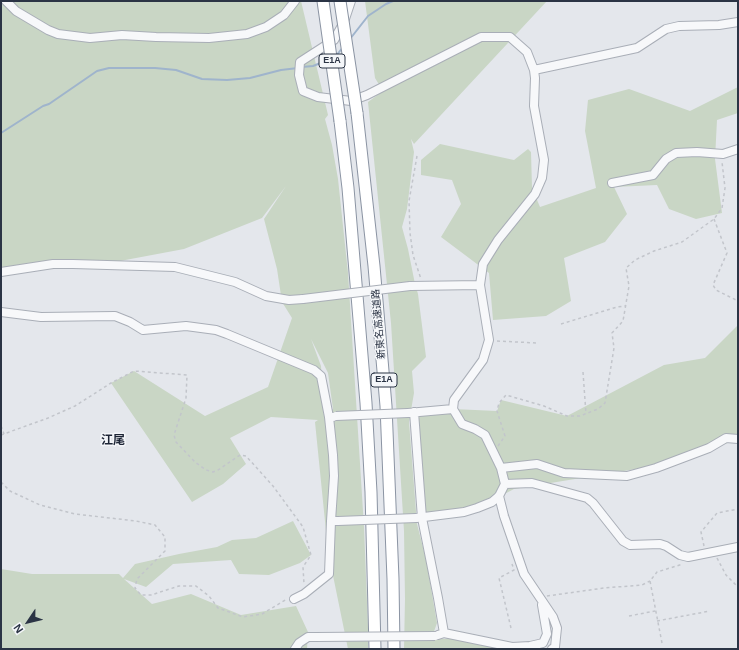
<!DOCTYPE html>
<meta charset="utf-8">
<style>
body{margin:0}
#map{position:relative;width:739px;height:650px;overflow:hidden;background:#e4e7ec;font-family:Helvetica,sans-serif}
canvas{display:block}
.frame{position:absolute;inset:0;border:2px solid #2b3445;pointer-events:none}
.north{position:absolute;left:8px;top:602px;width:40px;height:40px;-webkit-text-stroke:3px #f4f6f9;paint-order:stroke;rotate:235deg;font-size:11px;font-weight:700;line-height:16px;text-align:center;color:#2b3445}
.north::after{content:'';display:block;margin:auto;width:14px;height:18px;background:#2b3445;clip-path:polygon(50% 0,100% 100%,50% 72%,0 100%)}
</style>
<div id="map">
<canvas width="739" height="650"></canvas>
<div class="frame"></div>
<div class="north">N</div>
</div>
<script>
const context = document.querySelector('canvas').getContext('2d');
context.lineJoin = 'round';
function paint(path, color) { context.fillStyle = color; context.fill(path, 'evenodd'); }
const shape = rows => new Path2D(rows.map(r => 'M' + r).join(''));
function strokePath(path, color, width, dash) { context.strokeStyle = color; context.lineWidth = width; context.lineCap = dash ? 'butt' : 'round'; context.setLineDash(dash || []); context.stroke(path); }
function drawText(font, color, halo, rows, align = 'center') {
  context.font = font + ' Helvetica,"Noto Sans JP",sans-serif'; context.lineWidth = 3; context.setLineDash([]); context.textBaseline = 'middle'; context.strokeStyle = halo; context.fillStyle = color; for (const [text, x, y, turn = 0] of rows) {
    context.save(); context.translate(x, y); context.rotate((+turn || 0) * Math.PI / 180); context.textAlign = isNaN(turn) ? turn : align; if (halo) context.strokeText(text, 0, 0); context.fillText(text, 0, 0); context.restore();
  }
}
const green = shape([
 [1,1,301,1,328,115,325,119,332,145,338,179,348,273,364,527,368,627,368,649,348,649,328,551,315,422,318,420,271,417,230,438,246,464,223,484,192,502,111,383,134,371,205,416,268,387,292,318,282,302,277,269,264,219,286,186,262,218,184,249,104,264,1,270],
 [311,339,328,373,333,409,324,416,321,366],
 [365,1,547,1,414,144,411,139,414,152,407,209,402,227,408,249,415,284,418,294,426,357,412,371,414,393,409,422,417,524,426,559,437,623,431,640,454,638,514,649,404,649,405,599,404,531,391,323,368,102,383,91,375,78],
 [738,87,738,113,717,120,715,159,722,213,696,219,669,209,657,185,614,187,627,214,605,242,564,258,571,301,546,316,493,320,489,273,441,237,461,204,452,180,421,175,421,160,440,144,514,160,528,149,531,152,532,188,540,207,596,188,585,131,588,100,629,89,690,111],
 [738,325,738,440,642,468,514,489,489,502,424,516,414,412,453,409,497,411,501,400,567,416,664,365,705,358],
 [293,521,311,555,300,563,269,575,239,574,231,560,173,564,146,587,124,579,152,604,191,594,241,615,296,606,308,632,307,649,1,649,1,569,32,574,119,574,123,578,135,564,179,554,217,547,232,540,256,538]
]);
const stream = shape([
 [350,39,368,16,386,4,393,1],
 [336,56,343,47],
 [302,67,313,66,328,60],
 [1,133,43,106,49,104,97,71,109,68,155,68,176,70,202,79,227,80,250,78,281,70,298,68]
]);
const path = shape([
 [417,156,409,201,410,233,413,255,421,279],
 [714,219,727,253,713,285,716,290,738,301],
 [561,324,617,307,625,306],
 [497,341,537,343],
 [583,372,586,414],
 [1,426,4,434],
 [1,435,48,418,75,406,111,383,134,371,187,375,186,398,174,435,176,442,195,462,206,470,213,472,218,470,240,455,246,456,273,486,303,527,311,555,303,567,304,584],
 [498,446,505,436,497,411,499,403,506,395,544,406,567,416,580,416,598,409,605,403,614,348,612,333,623,321,629,286,626,268,635,260,654,251,682,242,714,219,722,208,725,188,722,162],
 [1,482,10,491,40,505,75,514,136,521,155,525,165,537,165,551,137,579,135,588,141,595,151,595,179,586,196,586,209,596,218,608,243,617,262,614,287,599],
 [704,546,701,532,717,513,738,509],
 [717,558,726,575,738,587],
 [547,596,604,588,642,585,650,581],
 [629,616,655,611],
 [657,621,710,611],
 [511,628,499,578,514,570,512,564],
 [662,643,650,581,657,572,683,564]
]);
const minor = shape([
 [6,1,16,11,48,30,58,34,90,38,122,35,156,37,209,38,247,34,266,27,284,15,295,1],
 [351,1,344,22,334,40,300,62,299,75,303,91,318,97,351,101,367,95,481,37,510,37,527,52,534,70,535,78,534,106,544,160,542,178,535,194,498,240,483,264,480,285,489,340,483,360,454,400,453,409,462,424,475,429,485,435,501,468,505,484,499,496,492,502,477,508,464,512,416,518],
 [534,70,637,48,666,29,679,26,719,25,738,22],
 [612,183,653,175,666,159,676,153,697,152,723,154,738,149],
 [1,272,53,264,73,264,175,267,235,282,266,296,289,300,303,299],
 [410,286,480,285],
 [1,312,41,317,115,316,130,322,143,330,186,326,216,330,227,334,314,370,321,376,329,417],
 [414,412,422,518,438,598,444,633],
 [408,413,453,409],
 [333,417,329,417,333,455,334,476,331,521,338,521],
 [501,468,537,464,564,473,627,476,656,468,709,448,726,438,738,439],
 [505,484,532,483,587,498,593,503,623,541,630,545,660,544,666,546,680,555,688,557,738,547],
 [499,496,504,516,524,574,553,617,557,628,555,647,552,649],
 [294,599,304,594,329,574,331,521],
 [438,635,444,633,512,647,530,646,543,643,547,634,542,605],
 [295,649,299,643,308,637,316,637]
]);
const highway = shape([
 [357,113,374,266,386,406,393,579,394,649],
 [340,121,348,188,366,403,371,492,375,649]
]);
const minorBridge = shape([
 [303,299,410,286],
 [336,416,408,413],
 [338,521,416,518],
 [316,637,435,636]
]);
const highwayBridge = shape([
 [323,1,340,121],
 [340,1,357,113]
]);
const shields = [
 [332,61,26],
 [384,380,26]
];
const shieldNames = [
 ["E1A",332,61],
 ["E1A",384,380]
];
const streetNames = [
 ["新東名高速道路",379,324,-95]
];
const quarterNames = [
 ["江尾",113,441]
];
paint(green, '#c9d6c5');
strokePath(stream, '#9fb4cc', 2);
strokePath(minor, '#a9aeb7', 10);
strokePath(highway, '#8b94a3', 13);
strokePath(path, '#c2c5cb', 1.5, [3, 3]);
strokePath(minor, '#f7f8fa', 8);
strokePath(highway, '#fff', 11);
strokePath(minorBridge, '#a9aeb7', 10, []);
strokePath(highwayBridge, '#8b94a3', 13, []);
strokePath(minorBridge, '#f7f8fa', 8);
strokePath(highwayBridge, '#fff', 11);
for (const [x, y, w] of shields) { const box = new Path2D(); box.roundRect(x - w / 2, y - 7, w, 14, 3); context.fillStyle = '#f4f6f9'; context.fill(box); strokePath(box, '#2b3445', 1); }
drawText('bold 9px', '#2b3445', null, shieldNames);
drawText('10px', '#2b3445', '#f4f6f9', streetNames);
drawText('bold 12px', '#1d2536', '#f4f6f9', quarterNames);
</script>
